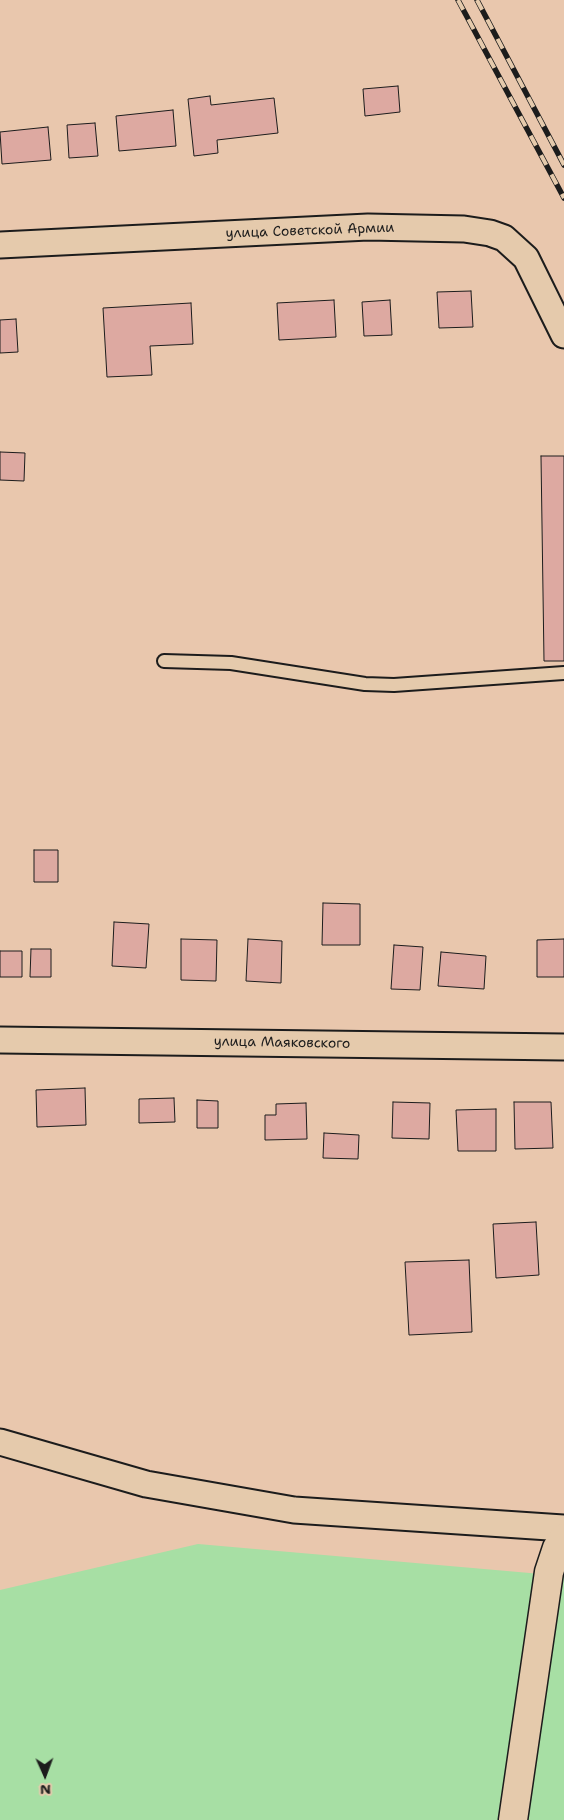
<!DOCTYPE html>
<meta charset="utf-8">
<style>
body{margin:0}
#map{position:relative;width:564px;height:1820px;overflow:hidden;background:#e9c7ad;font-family:"Shantell Sans",sans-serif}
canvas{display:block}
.north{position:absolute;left:20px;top:1750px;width:50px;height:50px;-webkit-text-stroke:4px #e5caac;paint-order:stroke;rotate:178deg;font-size:14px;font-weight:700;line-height:20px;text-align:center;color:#1c1c1c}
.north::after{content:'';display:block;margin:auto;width:18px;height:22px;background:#1c1c1c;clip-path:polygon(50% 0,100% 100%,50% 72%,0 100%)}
</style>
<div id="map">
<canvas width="564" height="1820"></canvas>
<div class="north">N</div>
</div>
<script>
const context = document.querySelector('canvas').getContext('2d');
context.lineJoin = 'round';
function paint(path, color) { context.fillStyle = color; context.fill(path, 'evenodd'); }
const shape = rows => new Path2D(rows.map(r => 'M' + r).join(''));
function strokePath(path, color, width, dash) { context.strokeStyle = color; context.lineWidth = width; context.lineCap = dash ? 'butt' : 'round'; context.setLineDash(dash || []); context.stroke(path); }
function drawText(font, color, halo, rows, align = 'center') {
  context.font = font + ' "Shantell Sans",sans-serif'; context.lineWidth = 5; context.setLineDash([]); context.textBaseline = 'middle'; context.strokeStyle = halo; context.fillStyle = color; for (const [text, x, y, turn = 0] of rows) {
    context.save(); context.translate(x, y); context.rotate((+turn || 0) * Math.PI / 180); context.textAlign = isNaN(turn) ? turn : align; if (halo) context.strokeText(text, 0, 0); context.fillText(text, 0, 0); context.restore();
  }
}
const green = shape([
 [198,1544,564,1576,564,1820,0,1820,0,1590]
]);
const building = shape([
 [398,86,400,112,365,116,363,89,398,86],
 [210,96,211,105,274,98,278,133,217,140,218,153,194,156,188,99,210,96],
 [173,110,176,146,119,151,116,116,173,110],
 [95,123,98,156,69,158,67,125,95,123],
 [48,127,51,160,2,164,0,132,48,127],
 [471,291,473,327,439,328,437,292,471,291],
 [334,300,336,337,279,340,277,303,334,300],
 [390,300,392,335,364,336,362,302,390,300],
 [191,303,193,344,150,346,152,375,107,377,103,308,191,303],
 [16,319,18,352,0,353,0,320,16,319],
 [0,452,25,453,24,481,0,480,0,452],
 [541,456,564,456,564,661,544,661,541,456],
 [34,850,58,850,58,882,34,882,34,850],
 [323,903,360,904,360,945,322,945,323,903],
 [114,922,149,924,146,968,112,966,114,922],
 [181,939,217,940,216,981,181,980,181,939],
 [248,939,282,941,281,983,246,981,248,939],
 [564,939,564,977,537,977,537,940,564,939],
 [394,945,423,947,420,990,391,989,394,945],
 [31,949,51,949,51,977,30,977,31,949],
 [0,951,22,951,22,977,0,977,0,951],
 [441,952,486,956,484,989,438,986,441,952],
 [85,1088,86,1125,37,1127,36,1090,85,1088],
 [174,1098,175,1122,139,1123,139,1099,174,1098],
 [197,1100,218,1101,218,1128,197,1128,197,1100],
 [393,1102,430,1103,429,1139,392,1138,393,1102],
 [514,1102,551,1102,553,1148,515,1149,514,1102],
 [306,1103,307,1139,265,1140,265,1115,276,1115,276,1104,306,1103],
 [496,1109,496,1151,458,1151,456,1110,496,1109],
 [324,1133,359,1135,358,1159,323,1158,324,1133],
 [536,1222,539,1275,496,1278,493,1224,536,1222],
 [469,1260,472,1332,409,1335,405,1262,469,1260]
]);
const service = shape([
 [164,661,231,663,365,684,394,685,564,673]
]);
const minor = shape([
 [0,245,368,227,464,229,490,233,504,238,526,258,564,335],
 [0,1040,564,1047],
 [0,1442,146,1484,294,1510,564,1528]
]);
const secondary = shape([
 [513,1820,549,1572,557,1548,564,1538]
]);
const rail = shape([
 [458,0,564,198],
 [477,0,564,165]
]);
const streetNames = [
 ["улица Советской Армии",310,231,-2],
 ["улица Маяковского",282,1043,1]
];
paint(green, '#a7dfa4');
paint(building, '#dda9a1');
strokePath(building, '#1c1c1c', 1);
strokePath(service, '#1c1c1c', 16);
strokePath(minor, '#1c1c1c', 29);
strokePath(secondary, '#1c1c1c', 31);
strokePath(service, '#e5caac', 12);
strokePath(minor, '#e5caac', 25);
strokePath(secondary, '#e5caac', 28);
strokePath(rail, '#1c1c1c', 5.5);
strokePath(rail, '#e5caac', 4, [11]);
drawText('14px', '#1c1c1c', '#e5caac', streetNames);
</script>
